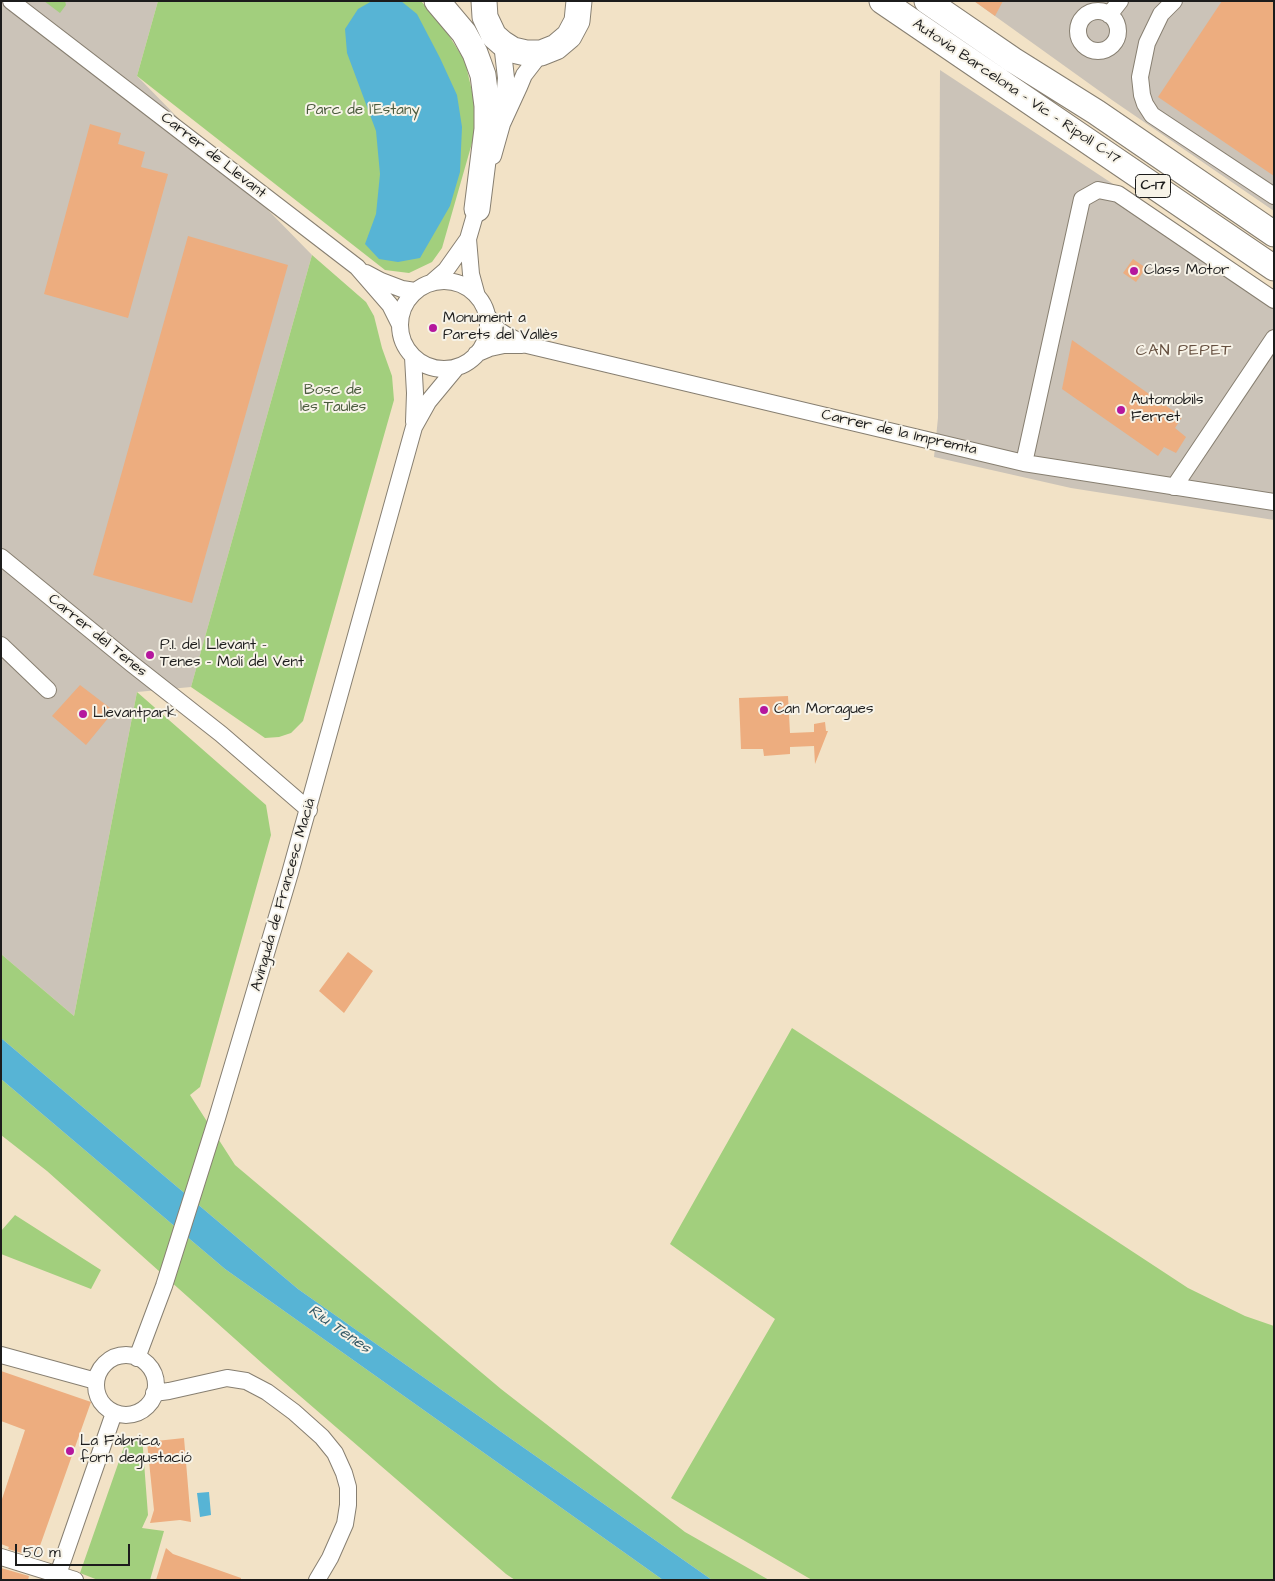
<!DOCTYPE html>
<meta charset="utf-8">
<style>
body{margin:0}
#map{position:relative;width:1275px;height:1581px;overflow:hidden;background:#f2e2c6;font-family:"Architects Daughter",sans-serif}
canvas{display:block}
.frame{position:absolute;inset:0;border:2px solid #1c1c1c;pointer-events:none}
.scale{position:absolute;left:15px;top:1544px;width:115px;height:22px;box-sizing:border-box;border:2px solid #1c1c1c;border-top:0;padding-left:6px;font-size:15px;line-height:18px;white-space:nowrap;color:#1c1c1c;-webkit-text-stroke:4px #f7f3e8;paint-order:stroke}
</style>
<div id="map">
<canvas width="1275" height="1581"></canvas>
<div class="frame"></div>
<div class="scale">50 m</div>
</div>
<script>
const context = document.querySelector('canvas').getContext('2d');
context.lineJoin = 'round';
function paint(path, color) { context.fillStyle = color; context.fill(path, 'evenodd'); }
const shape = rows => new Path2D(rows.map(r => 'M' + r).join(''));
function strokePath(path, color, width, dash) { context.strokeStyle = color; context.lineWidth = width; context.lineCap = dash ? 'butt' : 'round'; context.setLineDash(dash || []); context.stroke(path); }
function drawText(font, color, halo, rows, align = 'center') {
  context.font = font + ' "Architects Daughter",sans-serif'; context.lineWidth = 4; context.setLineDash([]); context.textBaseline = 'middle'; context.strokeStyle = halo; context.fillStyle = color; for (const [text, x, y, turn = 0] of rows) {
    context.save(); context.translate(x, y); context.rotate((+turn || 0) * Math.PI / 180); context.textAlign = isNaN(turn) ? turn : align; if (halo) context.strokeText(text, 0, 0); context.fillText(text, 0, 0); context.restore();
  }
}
const industrial = shape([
 [1,1,158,1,137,76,312,255,191,687,137,692,74,1016,1,954],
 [974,1,1274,1,1274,211,1112,100],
 [940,70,1274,290,1274,520,1071,488,934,457,938,418]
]);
const green = shape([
 [44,1,65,1,66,5,60,13],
 [158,1,421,1,441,23,465,61,474,100,474,136,442,248,432,262,409,273,385,270,137,76],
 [312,255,366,302,374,316,382,348,392,376,394,400,303,721,291,733,279,737,265,738,191,687],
 [137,692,266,805,271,835,200,1087,190,1095,235,1165,501,1389,685,1532,769,1580,712,1580,298,1289,1,1038,1,954,74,1016],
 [792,1028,1188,1288,1245,1316,1274,1326,1274,1580,812,1580,671,1498,775,1319,670,1244],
 [1,1079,225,1269,663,1580,515,1580,506,1574,263,1364,47,1171,1,1135],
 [15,1215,101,1270,91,1289,1,1254,1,1231],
 [142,1436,148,1515,142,1528,164,1531,150,1580,98,1580,80,1573,125,1444]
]);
const water = shape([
 [372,1,401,1,417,14,440,58,457,95,462,127,460,172,450,206,420,258,398,262,379,259,365,244,376,214,380,174,376,131,347,53,345,29,358,9],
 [1,1038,298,1289,712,1580,663,1580,225,1269,1,1079],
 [209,1492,211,1515,200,1517,197,1493]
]);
const building = shape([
 [974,1,1003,1,995,16],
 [1222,1,1274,1,1274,176,1158,97],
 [90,124,121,133,118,144,145,152,141,167,168,174,128,318,44,294],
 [188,236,288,265,192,603,93,575],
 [1133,259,1146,268,1136,282,1123,273],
 [1072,340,1182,417,1175,428,1186,437,1176,453,1164,447,1158,456,1062,389],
 [80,685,114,711,86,745,52,716],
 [788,696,790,733,814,732,814,724,825,722,826,731,828,731,815,764,814,746,790,747,790,754,764,756,763,749,741,749,739,698],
 [348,952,373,971,344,1013,319,991],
 [1,1371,91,1402,36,1557,8,1549,9,1547,1,1544,1,1502,25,1430,1,1421],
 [184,1438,191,1522,180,1520,150,1523,154,1510,147,1442],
 [166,1548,173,1554,241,1578,241,1580,156,1580],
 [1,1568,29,1576,28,1580,1,1580]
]);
const minor = shape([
 [11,1,357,267,390,305,400,325],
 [1174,1,1161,14,1147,43,1140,77,1142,95,1145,104,1152,115,1274,196],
 '1078 31a20 20 0 1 1 40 0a20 20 0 1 1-40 0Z',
 [1109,15,1120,1],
 [502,43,506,78,503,112],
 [493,156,502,124,519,87,524,75,541,53],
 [468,239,471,274,477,296],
 [366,273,381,281,402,289,415,291],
 '400 325a44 44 0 1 1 88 0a44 44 0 1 1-88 0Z',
 [431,283,446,270,468,239,479,201],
 [486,314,498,330,506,335,527,345,1024,463,1274,502],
 [476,354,490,348,504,345,522,345],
 [413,357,415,393,414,422],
 [1024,463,1082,199,1098,190,1118,194,1274,300],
 [1174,487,1274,338],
 [1,557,132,664,221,734,309,810],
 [1,645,48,690],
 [1,1355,96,1381],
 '96 1385a30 30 0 1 1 60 0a30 30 0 1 1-60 0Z',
 [137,1358,164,1286,217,1118,290,873,414,427,428,402,457,367],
 [154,1393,169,1391,227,1378,246,1381,267,1392,294,1412,322,1437,335,1453,344,1473,348,1487,348,1505,345,1524,330,1558,317,1580],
 [1,1557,75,1580],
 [56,1580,114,1413]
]);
const highway = shape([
 [437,1,464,33,475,53,483,75,487,106,487,129,477,209],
 [484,1,485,17,494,36,502,43,513,50,526,53,541,53,556,47,569,36,577,21,579,1],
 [882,1,1274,268],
 [927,1,1013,60,1096,112,1274,234]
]);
const markers = [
 [1134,271,5,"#b5179e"],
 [433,328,5,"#b5179e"],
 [1121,410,5,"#b5179e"],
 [150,655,5,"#b5179e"],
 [764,710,5,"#b5179e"],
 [83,714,5,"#b5179e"],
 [70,1451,5,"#b5179e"]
];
const shields = [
 [1153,186,35]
];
const shieldNames = [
 ["C-17",1153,186]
];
const streetNames = [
 ["Autovia Barcelona - Vic - Ripoll C-17",1016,92,34],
 ["Carrer de Llevant",213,156,38],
 ["Carrer de la Impremta",899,433,13],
 ["Carrer del Tenes",97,636,39],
 ["Avinguda de Francesc Macià",284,895,-74]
];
const parkNames = [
 ["Parc de l'Estany",363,111],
 ["Bosc de",333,391],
 ["les Taules",333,408]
];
const poiNames = [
 ["Class Motor",1144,271],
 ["Monument a",443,319],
 ["Parets del Vallès",443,336],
 ["Automobils",1131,401],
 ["Ferret",1131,418],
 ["P.I. del Llevant -",160,646],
 ["Tenes - Molí del Vent",160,663],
 ["Can Moragues",774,710],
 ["Llevantpark",93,714],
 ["La Fàbrica,",80,1442],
 ["forn degustació",80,1459]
];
const neighbourhoodNames = [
 ["CAN PEPET",1184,352]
];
const waterNames = [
 ["Riu Tenes",339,1330,35]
];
paint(industrial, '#cbc3b8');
paint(green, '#a2cf7d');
paint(water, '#57b4d5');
paint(building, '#edad7f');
strokePath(minor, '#877f71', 18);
strokePath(highway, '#877f71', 27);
strokePath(minor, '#fff', 16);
strokePath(highway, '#fff', 25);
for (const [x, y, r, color] of markers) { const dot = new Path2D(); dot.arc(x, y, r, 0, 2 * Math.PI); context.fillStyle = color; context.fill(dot); strokePath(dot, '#f7f3e8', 2); }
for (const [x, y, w] of shields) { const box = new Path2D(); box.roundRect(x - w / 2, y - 11.5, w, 23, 4); context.fillStyle = '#f7f3e8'; context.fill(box); strokePath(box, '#1c1c1c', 1); }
drawText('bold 14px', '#1c1c1c', null, shieldNames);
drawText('15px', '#1c1c1c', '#f7f3e8', streetNames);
drawText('15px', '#4b5b3e', '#f7f3e8', parkNames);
drawText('15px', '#1c1c1c', '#f7f3e8', poiNames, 'left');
context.letterSpacing = '1px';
drawText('16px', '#654f3f', '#f7f3e8', neighbourhoodNames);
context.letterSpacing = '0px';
drawText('italic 16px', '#345966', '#f7f3e8', waterNames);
</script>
